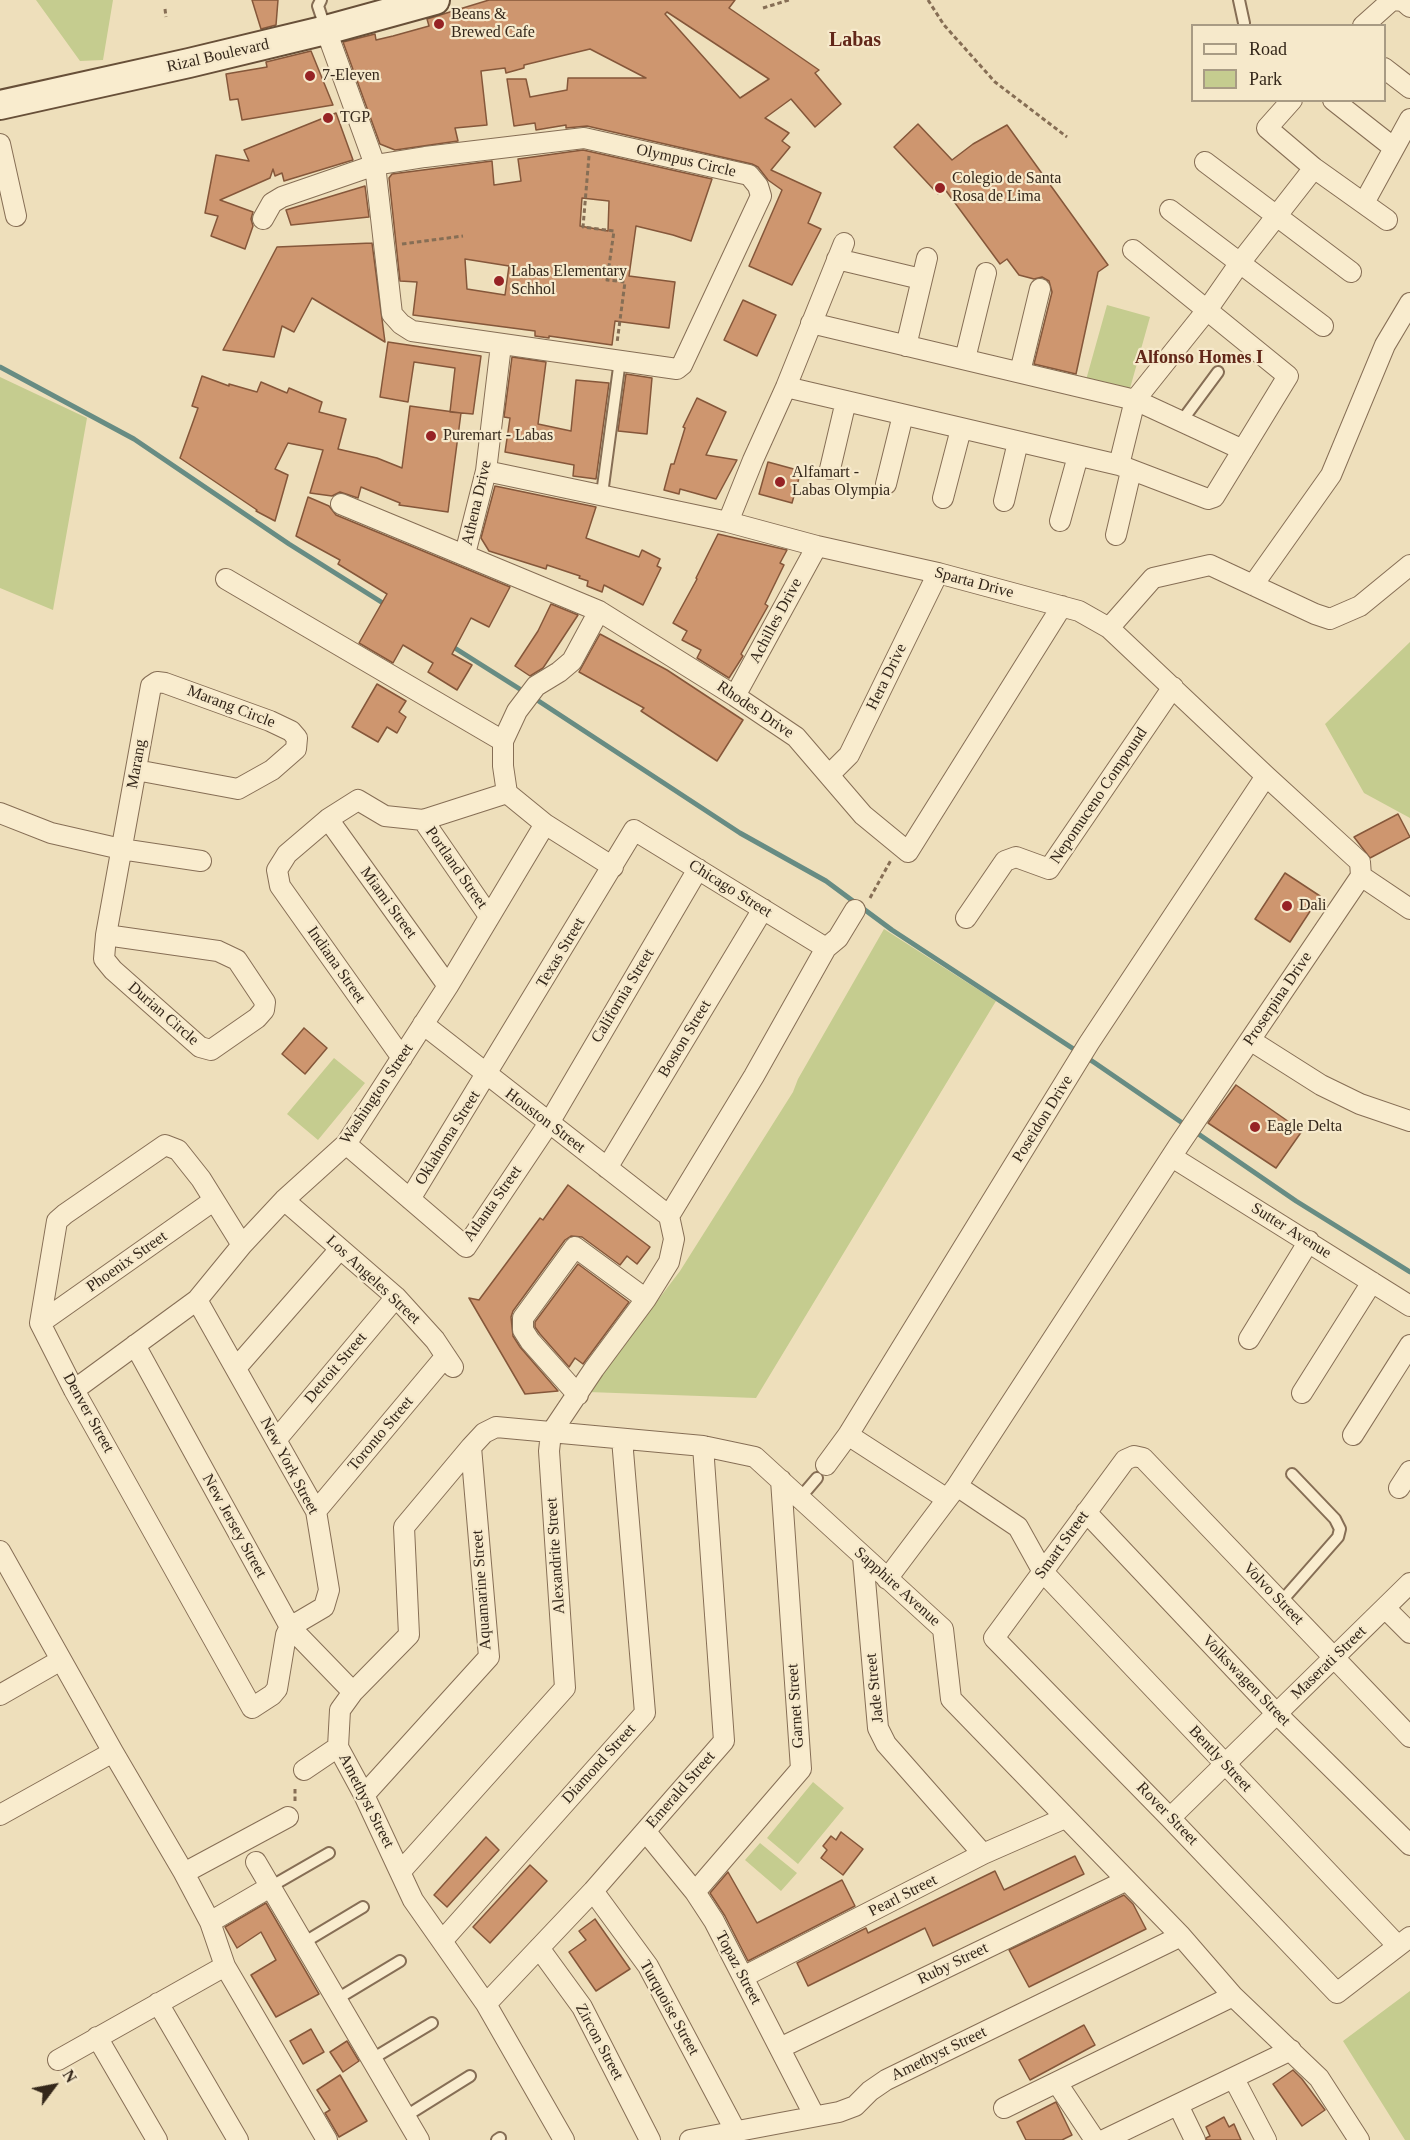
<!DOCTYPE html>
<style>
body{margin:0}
#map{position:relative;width:1410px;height:2140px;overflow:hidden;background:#eedfbb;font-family:"Times New Roman",serif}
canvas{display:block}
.legend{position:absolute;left:1191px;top:24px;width:195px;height:78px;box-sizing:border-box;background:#f6e9cb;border:2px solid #a89b84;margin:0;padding:8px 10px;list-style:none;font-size:18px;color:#34271a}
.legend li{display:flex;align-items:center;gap:12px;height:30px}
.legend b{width:30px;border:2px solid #a89b84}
.north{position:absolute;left:24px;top:2056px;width:60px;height:60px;-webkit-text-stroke:4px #f6e9cb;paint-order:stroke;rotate:58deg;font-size:16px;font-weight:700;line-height:24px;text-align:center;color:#34271a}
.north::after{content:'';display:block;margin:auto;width:21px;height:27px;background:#34271a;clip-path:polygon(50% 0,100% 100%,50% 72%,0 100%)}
</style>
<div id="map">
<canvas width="1410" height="2140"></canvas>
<ul class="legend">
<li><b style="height:8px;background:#f9ecce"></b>Road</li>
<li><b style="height:16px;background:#c5cc8f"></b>Park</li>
</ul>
<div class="north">N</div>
</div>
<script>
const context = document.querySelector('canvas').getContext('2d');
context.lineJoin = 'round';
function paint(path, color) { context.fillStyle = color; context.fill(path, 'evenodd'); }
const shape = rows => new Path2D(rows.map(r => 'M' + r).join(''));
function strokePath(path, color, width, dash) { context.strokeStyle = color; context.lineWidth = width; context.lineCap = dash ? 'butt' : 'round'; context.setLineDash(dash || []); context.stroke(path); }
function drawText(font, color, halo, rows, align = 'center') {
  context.font = font + ' "Times New Roman",serif'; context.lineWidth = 4.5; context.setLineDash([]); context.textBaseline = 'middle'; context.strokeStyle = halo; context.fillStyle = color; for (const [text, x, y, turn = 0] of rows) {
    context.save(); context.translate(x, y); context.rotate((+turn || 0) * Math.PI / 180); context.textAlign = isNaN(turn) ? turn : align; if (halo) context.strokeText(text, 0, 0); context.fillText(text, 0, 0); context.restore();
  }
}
const green = shape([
 [36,0,113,0,103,60,80,61],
 [1107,305,1150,317,1129,392,1086,380],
 [0,377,87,418,53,610,0,588],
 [1410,642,1410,818,1364,793,1325,724],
 [884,929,996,1001,756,1398,588,1392,680,1271,793,1092,798,1079],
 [334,1058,365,1083,318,1140,287,1114],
 [813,1782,844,1808,798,1864,767,1838],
 [760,1843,797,1873,781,1891,745,1860],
 [1410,1991,1410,2140,1405,2140,1343,2041]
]);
const stream = shape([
 [0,367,134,439,289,544,386,605],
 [450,645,526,693],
 [534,698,740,833,826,881,892,930,1095,1063,1296,1201,1410,1272]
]);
const building = shape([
 [252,0,278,0,276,25,261,29,252,0],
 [489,0,735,0,729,8,819,70,815,73,841,104,815,127,791,99,765,118,789,133,782,141,790,147,771,170,821,193,808,223,821,229,792,285,749,266,782,190,768,180,758,167,752,164,587,126,566,128,566,125,536,130,535,123,514,126,507,79,526,79,530,97,567,90,568,78,646,78,590,49,524,65,524,68,506,73,505,68,481,71,487,125,455,128,458,141,395,150,380,144,343,42,375,34,376,40,393,36,429,26,427,19,489,0],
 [667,12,769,79,740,98,665,14,667,12],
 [311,51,333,105,242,120,238,99,230,100,226,74,267,67,266,62,311,51],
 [336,113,353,160,284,181,282,173,275,176,273,169,270,178,220,200,253,212,251,219,253,226,245,249,211,236,218,216,205,213,216,155,249,161,244,150,336,113],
 [918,124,952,160,973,144,1007,125,1108,265,1098,272,1076,374,1034,364,1052,292,1049,281,1042,277,1034,279,1019,275,1007,259,1000,264,944,188,938,194,894,147,918,124],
 [583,150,712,179,691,241,673,235,636,226,629,276,675,282,669,328,615,321,612,345,549,336,549,338,535,336,535,331,413,315,417,282,400,281,389,178,392,174,492,161,494,185,521,181,518,159,583,150],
 [582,198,609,201,608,231,580,226,582,198],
 [465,259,509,266,505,295,467,289,465,259],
 [365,186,369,217,291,225,286,210,365,186],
 [372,243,385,342,312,298,294,332,282,326,274,357,223,350,277,247,372,243],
 [743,300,776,315,757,356,724,340,743,300],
 [388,342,481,356,473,414,450,412,455,368,414,362,408,402,380,397,388,342],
 [512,357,546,362,538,424,571,431,576,380,609,383,596,479,573,476,574,465,505,452,510,418,504,417,512,357],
 [626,374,652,378,647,434,618,431,626,374],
 [202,376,229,386,229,384,257,392,261,382,287,393,289,388,322,402,319,412,346,419,338,449,377,458,402,468,410,406,461,413,448,512,399,505,400,503,361,487,358,498,340,492,332,496,310,493,323,450,288,443,275,469,288,475,275,521,256,511,257,510,180,458,198,408,192,406,202,376],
 [697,398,726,412,706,455,737,460,716,499,680,489,679,494,664,490,671,464,674,464,685,428,683,427,697,398],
 [768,462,801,471,792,503,759,494,768,462],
 [495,486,596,507,586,538,639,557,642,550,660,559,657,566,661,568,643,605,604,585,602,592,587,586,588,581,579,578,580,576,547,565,546,569,489,551,481,538,495,486],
 [308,497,329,506,336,515,510,587,489,627,471,618,452,654,472,665,457,690,428,672,433,663,403,645,393,663,359,643,387,594,338,564,340,560,296,536,308,497],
 [718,534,787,550,780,563,784,565,765,604,768,606,741,654,743,656,729,678,697,658,701,650,682,640,687,631,673,623,697,579,696,578,718,534],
 [551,604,578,615,543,668,530,676,515,666,538,631,551,604],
 [600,634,667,670,743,720,717,761,641,711,644,708,579,672,600,634],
 [377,684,406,701,399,712,406,717,397,733,387,727,378,742,352,727,377,684],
 [1398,814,1410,837,1370,858,1354,837,1398,814],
 [1285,873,1320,896,1290,942,1255,919,1285,873],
 [304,1028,327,1048,305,1074,282,1054,304,1028],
 [1236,1085,1302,1131,1276,1168,1208,1123,1236,1085],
 [568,1185,650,1247,637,1264,627,1256,620,1265,582,1237,571,1236,565,1240,513,1311,511,1317,513,1336,520,1347,558,1391,525,1394,469,1298,479,1300,540,1218,543,1220,568,1185],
 [578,1264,629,1302,583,1364,575,1358,569,1367,540,1334,535,1327,535,1322,578,1264],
 [841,1832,863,1849,843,1875,821,1858,827,1850,823,1846,831,1836,836,1840,841,1832],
 [486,1837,499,1850,447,1907,434,1895,486,1837],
 [1075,1856,1084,1874,933,1946,925,1928,808,1986,797,1963,866,1928,868,1933,995,1871,1004,1890,1075,1856],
 [530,1865,547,1881,490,1943,473,1927,530,1865],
 [728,1872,757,1923,842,1880,855,1906,748,1961,725,1916,710,1893,728,1872],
 [1124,1895,1133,1904,1146,1929,1029,1987,1009,1950,1124,1895],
 [266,1903,319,1994,276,2017,251,1975,276,1960,261,1932,237,1948,225,1927,266,1903],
 [595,1919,630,1969,596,1991,569,1952,586,1940,579,1931,595,1919],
 [1084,2025,1095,2045,1030,2080,1019,2060,1084,2025],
 [311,2029,324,2052,303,2064,290,2041,311,2029],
 [347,2041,359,2061,343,2072,330,2052,347,2041],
 [1293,2070,1302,2079,1325,2110,1302,2126,1273,2084,1293,2070],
 [340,2075,367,2121,339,2137,325,2113,330,2110,317,2090,340,2075],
 [1056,2102,1072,2135,1062,2140,1026,2140,1017,2122,1056,2102],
 [1224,2117,1229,2127,1234,2124,1241,2140,1207,2140,1206,2138,1210,2136,1206,2127,1224,2117]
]);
const path = shape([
 [928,0,944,25,995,82,1067,137],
 [763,8,789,0],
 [165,9,166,17],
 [589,156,583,227,614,231,607,280,625,282,617,343],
 [402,244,463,236],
 [870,898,891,860],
 [295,1801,295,1786]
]);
const lane = shape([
 [321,0,318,6,326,30],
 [1239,0,1244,23],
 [1181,422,1218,372],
 [602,494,620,360],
 [800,1498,817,1478],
 [1280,1603,1338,1537,1340,1529,1335,1519,1292,1474],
 [270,1887,329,1853],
 [303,1943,363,1907],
 [337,1999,400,1961],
 [372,2059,432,2023],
 [406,2116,470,2076],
 [497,2140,500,2138]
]);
const street = shape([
 [1394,0,1403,1,1410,7],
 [1363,26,1392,0],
 [1384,68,1410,88],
 [1292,100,1267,128,1314,168,1387,220],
 [1333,100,1394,148],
 [0,144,16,216],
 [1205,162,1351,272],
 [1364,203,1410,119],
 [1170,210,1323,326],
 [263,219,272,203,282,197,375,165,425,157,584,138,749,175,758,186,761,196,682,365,677,369,412,331,401,324,392,314,375,165,326,30],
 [837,259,921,279],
 [811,323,1135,400,1243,450],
 [906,346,927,258],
 [965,359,986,273],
 [1020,372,1040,289],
 [786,387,1119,465,1208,499,1214,497,1288,376,1133,250],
 [1119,465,1135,400,1207,310,1239,264,1314,168],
 [830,469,846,401],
 [486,471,728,522,817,546,938,573,1079,611,1109,628,1266,776,1360,862,1361,876],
 [886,484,903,415],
 [943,498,961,429],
 [1004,501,1018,442],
 [341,504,599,611,735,696,796,737,863,815,908,852,1062,606],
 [1060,521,1078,456],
 [728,522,753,460,786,387,844,243],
 [1116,535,1131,471],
 [465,554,486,471,501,345],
 [226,579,503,741],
 [1253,585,1331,475,1385,345,1410,303],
 [599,611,572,661,559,672,536,686,517,711,503,741,503,766,507,793,545,824,613,867],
 [1109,628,1153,578,1210,565,1315,614,1330,619,1360,606,1410,565],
 [735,696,817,546],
 [829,775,849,755,938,573],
 [0,813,51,833,121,849,201,861],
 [328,819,448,986],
 [423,820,489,916],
 [1361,876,1410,909],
 [966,918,1005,861,1016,857,1049,869,1173,687],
 [106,935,218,951,237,960,265,1002,264,1010,257,1018,211,1050,200,1047,113,970,104,959,106,935,151,686,157,682,165,683,270,721,291,731,297,738,296,749,272,770,238,789,136,770],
 [423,1024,669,1216],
 [1250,1040,1321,1085,1360,1104,1410,1121],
 [402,1058,280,886,277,870,287,854,328,819,358,800,385,816,423,820,507,793],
 [346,1144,466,1247,549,1123,698,869],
 [1172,1157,1410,1306],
 [607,1168,763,909],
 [410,1199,634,830,826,948],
 [284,1200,396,1297,435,1340,453,1367],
 [669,1216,754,1076,826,948,838,938,855,910],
 [197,1300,316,1511,329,1590,324,1607,290,1627,286,1635,277,1689,272,1695,252,1708,74,1390,40,1323,57,1221,65,1214,165,1145,178,1150,201,1179,242,1245],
 [40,1323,213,1201],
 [1249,1339,1309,1241],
 [135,1345,290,1627,353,1692],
 [236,1368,340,1249],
 [74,1390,197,1300,242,1245,284,1200,346,1144,448,986,545,824],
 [1302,1393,1372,1282],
 [578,1395,530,1341,523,1330,523,1318,575,1247,646,1299],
 [848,1435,947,1499],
 [1353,1435,1410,1345],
 [276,1440,396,1297],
 [826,1465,848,1435,1089,1043,1266,776],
 [957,1486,1018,1527,1043,1572,1398,1946],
 [1399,1488,1410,1471],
 [316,1511,440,1363,447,1358],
 [1086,1512,1276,1713,1410,1845],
 [0,1551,113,1752,184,1873,210,1922,225,1966,327,2140],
 [863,1557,878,1728,886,1744,983,1854],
 [887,1579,957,1486,1179,1145,1361,876],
 [1385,1608,1410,1633],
 [0,1695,61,1660],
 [1410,1737,1143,1458,1134,1456,1125,1460,994,1638,1170,1818,1337,1993,1410,1937],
 [304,1770,338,1747],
 [364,1795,489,1657,471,1447],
 [0,1815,113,1752],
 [1170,1818,1410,1583],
 [646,1832,695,1892,714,1921,814,2115],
 [256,1862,419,2140],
 [401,1871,565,1688,549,1451,551,1433,594,1369,646,1299,669,1262,674,1239,669,1216],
 [184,1873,288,1817],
 [593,1891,648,1966,735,2130],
 [695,1892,801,1769,781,1480],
 [210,1922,270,1887],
 [442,1941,645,1713,622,1439],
 [539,1948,582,2007,650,2140],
 [743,1977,983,1854,1065,1818],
 [158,2003,238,2140],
 [486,2004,593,1891,724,1741,703,1446],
 [97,2037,157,2140],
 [780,2048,1125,1881],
 [58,2060,225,1966],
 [1234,2079,1266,2140],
 [1057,2083,1095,2140],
 [1178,2105,1195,2140],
 [1004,2108,1233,1996],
 [564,2140,486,2004,413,1900,364,1795,338,1747,340,1710,353,1692,409,1635,404,1527,471,1447,484,1433,496,1427,703,1446,755,1457,943,1629,951,1699,1181,1936,1233,1996,1319,2078,1359,2140],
 [690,2140,839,2112,855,2106,870,2091,886,2080,1181,1936],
 [1104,2140,1291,2050]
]);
const secondary = shape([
 [0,105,189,63,326,30,435,0]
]);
const markers = [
 [439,24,6,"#962325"],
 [310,76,6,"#962325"],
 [328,118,6,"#962325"],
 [940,188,6,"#962325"],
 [499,281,6,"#962325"],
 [431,436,6,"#962325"],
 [780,482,6,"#962325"],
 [1287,906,6,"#962325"],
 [1255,1127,6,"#962325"]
];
const poiNames = [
 ["Beans &",451,15],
 ["Brewed Cafe",451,33],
 ["7-Eleven",322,76],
 ["TGP",340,118],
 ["Colegio de Santa",952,179],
 ["Rosa de Lima",952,197],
 ["Labas Elementary",511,272],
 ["Schhol",511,290],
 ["Puremart - Labas",443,436],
 ["Alfamart -",792,473],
 ["Labas Olympia",792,491],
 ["Dali",1299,906],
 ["Eagle Delta",1267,1127]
];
const streetNames = [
 ["Rizal Boulevard",218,56,-13],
 ["Olympus Circle",686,161,13],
 ["Athena Drive",477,503,-77],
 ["Sparta Drive",974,583,15],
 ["Achilles Drive",776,621,-62],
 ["Hera Drive",887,677,-64],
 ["Marang Circle",231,707,21],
 ["Rhodes Drive",755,710,34],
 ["Marang",137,764,-80],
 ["Nepomuceno Compound",1099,796,-56],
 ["Portland Street",456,868,55],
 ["Chicago Street",730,889,32],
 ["Miami Street",388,903,54],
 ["Texas Street",561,953,-59],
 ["Indiana Street",336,965,55],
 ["California Street",623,996,-59],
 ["Proserpina Drive",1278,999,-56],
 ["Durian Circle",163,1014,41],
 ["Boston Street",685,1039,-59],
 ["Washington Street",377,1094,-56],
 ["Poseidon Drive",1043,1119,-58],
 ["Houston Street",545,1121,37],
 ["Oklahoma Street",448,1138,-58],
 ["Atlanta Street",493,1204,-55],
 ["Sutter Avenue",1291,1231,32],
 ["Phoenix Street",127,1262,-35],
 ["Los Angeles Street",373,1280,43],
 ["Detroit Street",336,1368,-50],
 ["Denver Street",88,1413,61],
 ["Toronto Street",381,1434,-50],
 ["New York Street",289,1466,62],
 ["New Jersey Street",234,1526,61],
 ["Smart Street",1062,1545,-54],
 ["Alexandrite Street",556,1556,-94],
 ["Sapphire Avenue",897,1587,42],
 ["Aquamarine Street",482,1590,-94],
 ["Volvo Street",1273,1594,46],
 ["Maserati Street",1329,1663,-44],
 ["Volkswagen Street",1246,1681,46],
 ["Jade Street",875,1688,-96],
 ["Garnet Street",796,1706,-94],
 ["Bently Street",1220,1759,47],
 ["Diamond Street",599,1764,-48],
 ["Emerald Street",681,1790,-49],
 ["Amethyst Street",366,1801,63],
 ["Rover Street",1167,1814,46],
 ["Pearl Street",903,1896,-27],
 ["Ruby Street",953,1964,-26],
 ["Topaz Street",738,1968,62],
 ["Turquoise Street",669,2008,61],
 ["Zircon Street",599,2042,62],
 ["Amethyst Street",939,2054,-26]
];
const neighbourhoodNames = [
 ["Alfonso Homes I",1199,358]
];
const quarterNames = [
 ["Labas",855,41]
];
paint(green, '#c5cc8f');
strokePath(stream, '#678c83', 5);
paint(building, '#ce966f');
strokePath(building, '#85573a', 1.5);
strokePath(lane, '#866e55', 14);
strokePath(street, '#866e55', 22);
strokePath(secondary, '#674f38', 32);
strokePath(path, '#866e55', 3, [4.5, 3]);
strokePath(lane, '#f9ecce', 10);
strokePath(street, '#f9ecce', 20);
strokePath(secondary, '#f9ecce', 28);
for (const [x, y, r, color] of markers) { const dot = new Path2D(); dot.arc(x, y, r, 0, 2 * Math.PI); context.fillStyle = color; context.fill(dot); strokePath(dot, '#f6e9cb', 2); }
drawText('16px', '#34271a', '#f6e9cb', poiNames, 'left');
drawText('16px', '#34271a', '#f6e9cb', streetNames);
drawText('bold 18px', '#622719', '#f6e9cb', neighbourhoodNames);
drawText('bold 20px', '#622719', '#f6e9cb', quarterNames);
</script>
